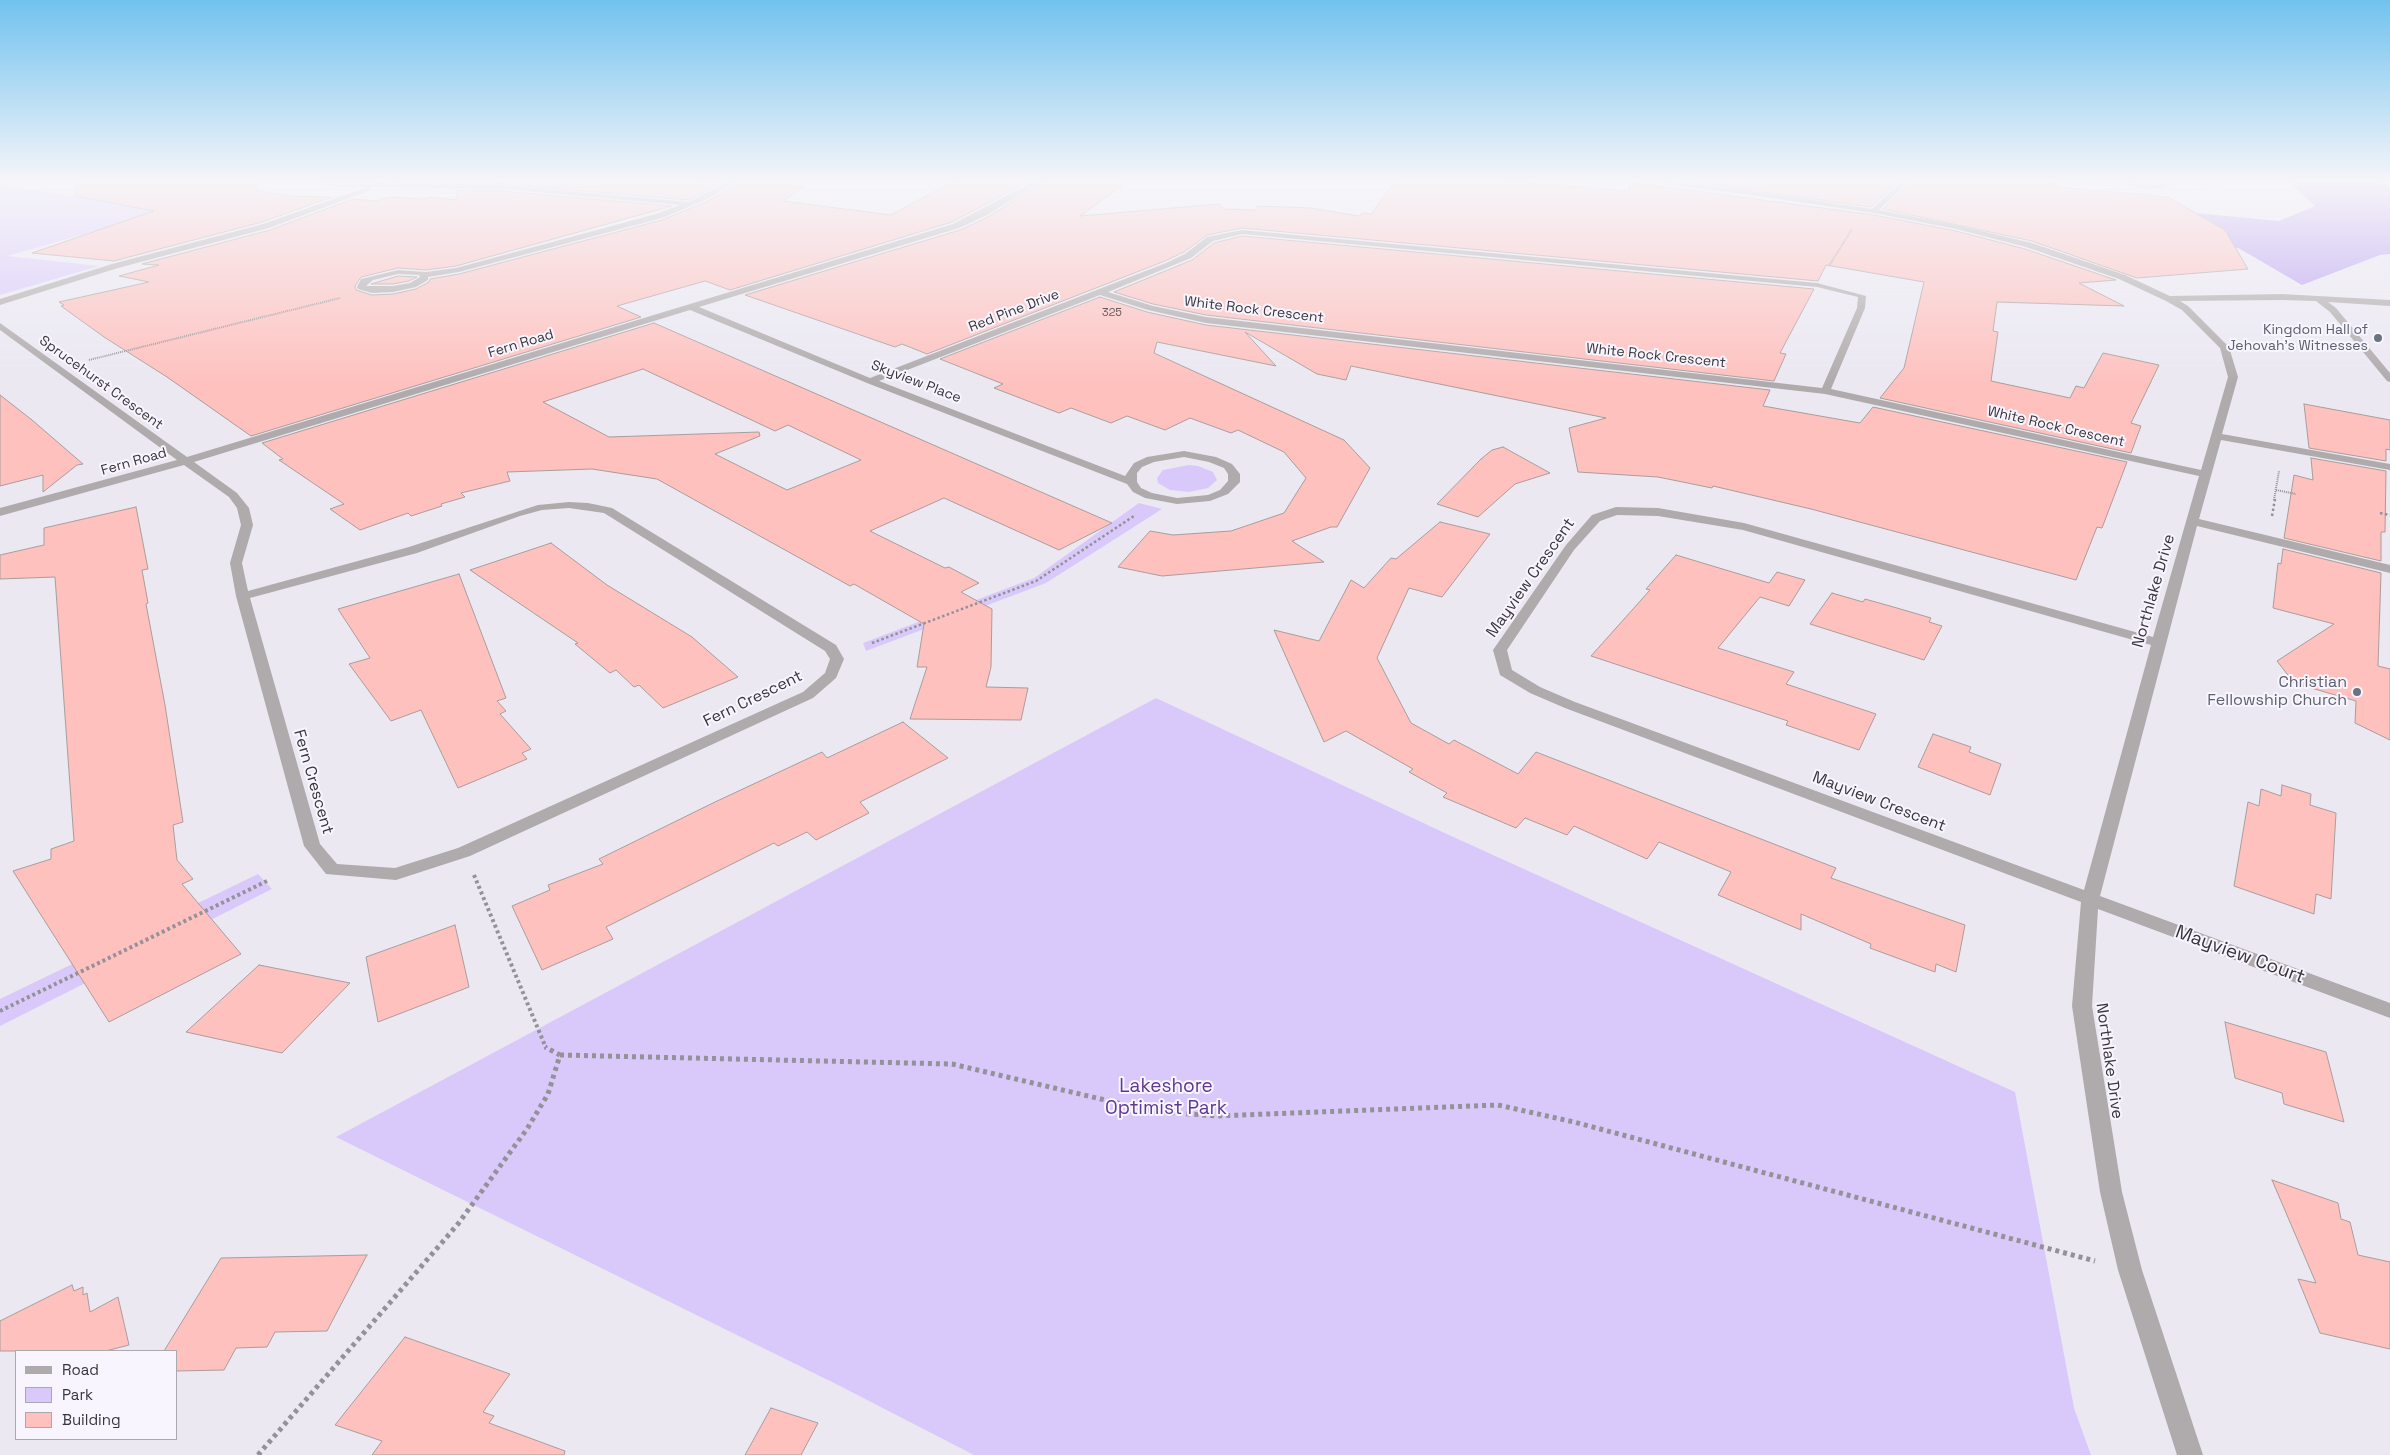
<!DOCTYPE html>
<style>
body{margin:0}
#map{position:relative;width:2390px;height:1455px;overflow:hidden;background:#ebe8f2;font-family:"Space Grotesk",sans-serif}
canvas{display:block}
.legend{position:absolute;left:15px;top:1350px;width:162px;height:90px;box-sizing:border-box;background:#f8f5ff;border:1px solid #aba9b0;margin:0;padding:6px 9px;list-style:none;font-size:15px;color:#38363a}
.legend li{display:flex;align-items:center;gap:10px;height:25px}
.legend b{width:25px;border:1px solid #aba9b0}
</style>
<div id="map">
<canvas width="2390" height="1455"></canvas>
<ul class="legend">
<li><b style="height:6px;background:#afaaab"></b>Road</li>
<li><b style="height:14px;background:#d9c9fb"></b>Park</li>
<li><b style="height:14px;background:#fec1be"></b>Building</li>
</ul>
</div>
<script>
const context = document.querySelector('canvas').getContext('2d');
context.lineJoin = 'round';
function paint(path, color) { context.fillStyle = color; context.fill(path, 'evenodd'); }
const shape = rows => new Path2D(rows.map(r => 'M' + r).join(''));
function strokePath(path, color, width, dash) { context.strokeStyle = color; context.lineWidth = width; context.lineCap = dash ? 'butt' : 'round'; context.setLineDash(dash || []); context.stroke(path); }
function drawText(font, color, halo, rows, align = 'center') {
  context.font = font + ' "Space Grotesk",sans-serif'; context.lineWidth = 4; context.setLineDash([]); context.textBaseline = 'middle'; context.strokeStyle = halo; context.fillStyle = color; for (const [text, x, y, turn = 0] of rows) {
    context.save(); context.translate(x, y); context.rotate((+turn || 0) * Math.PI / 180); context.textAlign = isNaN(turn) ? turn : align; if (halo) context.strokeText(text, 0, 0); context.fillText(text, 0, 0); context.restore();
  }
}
const green = shape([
 [0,184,52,193,173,209,7,256,99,266,0,295],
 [1189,465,1198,466,1213,472,1217,480,1208,488,1189,492,1170,490,1158,483,1157,478,1163,470],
 [1139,503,1162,509,1046,583,866,651,863,643,1034,578],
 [1156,698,1449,835,2015,1092,2074,1408,2091,1455,974,1455,838,1385,336,1137],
 [258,874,272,889,0,1026,0,999]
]);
const forest = shape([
 [2286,180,2380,180,2390,188,2390,254,2380,255,2302,285,2240,249,2178,226,2100,204,2279,221,2315,206]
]);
const building = shape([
 [77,180,257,180,258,191,291,196,332,197,262,222,114,261,32,253,154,211,75,196,77,180],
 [457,180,686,180,723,182,689,200,457,180],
 [956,180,1031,180,952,222,730,290,705,281,617,306,641,317,251,436,167,377,104,337,61,306,64,305,59,302,149,282,119,276,159,265,142,264,270,230,353,199,377,201,388,197,424,199,430,197,457,200,457,190,502,191,672,206,456,266,426,270,398,268,361,277,355,286,356,290,372,295,393,294,416,289,429,282,430,279,459,274,662,220,706,202,738,183,804,186,783,201,891,215,956,180],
 [1047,180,1126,180,1118,185,1122,186,1080,216,1219,204,1224,209,1255,210,1257,206,1311,208,1359,216,1363,213,1371,214,1396,180,1502,180,1629,191,1629,182,1874,215,1956,231,2025,249,2116,280,2079,283,2124,306,1997,302,1993,331,1998,332,1991,381,2070,398,2076,386,2084,388,2103,353,2159,365,2131,423,2141,426,2131,453,1880,398,1904,368,1924,282,1826,265,1818,281,1242,228,1207,235,1184,252,1165,261,927,354,902,344,895,347,745,295,960,230,986,218,1047,180],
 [1677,180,1900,180,1871,207,1677,180],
 [1912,180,2054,180,2058,187,2168,197,2225,230,2248,269,2137,278,2032,241,1883,209,1912,180],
 [1242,236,1814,289,1780,353,1786,354,1774,381,1206,315,1153,304,1114,292,1192,260,1214,243,1242,236],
 [398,276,417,277,409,281,393,284,371,284,398,276],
 [1100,297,1147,312,1206,325,1770,390,1763,406,1860,423,1873,407,2127,462,2102,528,2097,527,2076,580,1811,509,1713,486,1712,488,1658,477,1578,472,1569,428,1606,418,1351,366,1346,380,1317,374,1245,332,1276,366,1157,342,1154,353,1344,440,1370,468,1337,527,1331,527,1292,541,1324,562,1162,576,1118,567,1150,531,1173,535,1231,531,1284,513,1306,478,1284,452,1238,430,1231,433,1190,418,1165,430,1127,416,1111,423,1071,408,1059,413,994,388,1003,384,940,359,1100,297],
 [654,323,1112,523,1059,550,944,498,870,531,945,568,949,567,979,583,961,592,992,609,991,667,986,687,1028,688,1021,720,910,719,927,667,917,667,924,624,854,584,850,586,657,479,592,469,507,472,510,481,461,493,465,497,441,504,442,506,411,516,408,513,360,530,330,509,344,504,279,460,283,459,262,443,654,323],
 [643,369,775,431,788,425,861,460,787,490,715,454,760,436,759,432,609,437,543,402,643,369],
 [0,395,32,420,83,464,77,465,43,492,43,475,0,486,0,395],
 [2304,404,2390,420,2390,450,2386,449,2386,461,2309,448,2304,404],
 [1503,447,1550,473,1515,484,1478,517,1437,504,1481,459,1492,450,1503,447],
 [2311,458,2386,471,2385,532,2381,532,2381,561,2284,538,2294,475,2313,480,2311,458],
 [136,507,148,569,142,570,148,603,146,604,165,705,183,822,173,825,177,860,193,879,182,884,241,954,109,1022,13,871,51,859,51,849,74,841,55,577,0,579,0,555,44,545,44,528,136,507],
 [1440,522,1490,534,1442,597,1409,588,1377,658,1411,723,1449,744,1454,740,1518,774,1536,752,1836,868,1831,878,1965,925,1956,972,1936,964,1935,972,1870,948,1871,944,1801,914,1801,930,1718,895,1731,872,1659,842,1647,859,1574,826,1567,835,1525,818,1516,828,1443,797,1447,793,1409,772,1413,769,1346,731,1324,742,1274,630,1319,641,1351,580,1364,588,1391,558,1396,559,1440,522],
 [551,543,607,585,692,637,738,677,663,708,639,685,634,687,616,670,610,673,575,644,578,643,470,570,551,543],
 [2283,549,2381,573,2378,666,2390,669,2390,740,2355,723,2356,701,2294,683,2277,661,2334,624,2273,608,2278,563,2281,564,2283,549],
 [1676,555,1769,583,1777,572,1805,580,1789,606,1760,597,1718,648,1794,672,1786,684,1876,714,1859,750,1786,725,1788,721,1591,656,1650,590,1646,589,1676,555],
 [459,574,506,698,497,701,506,711,500,714,531,749,522,753,527,759,458,788,421,710,391,721,349,664,370,658,338,609,459,574],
 [1832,593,1863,602,1865,599,1897,608,1931,618,1929,622,1942,626,1924,660,1810,624,1832,593],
 [903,722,948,758,860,802,869,813,816,840,807,832,778,846,774,843,606,927,613,939,542,970,512,906,550,890,548,885,603,864,599,859,715,802,822,752,827,758,903,722],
 [1933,734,1971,747,1969,752,2001,764,1990,795,1918,767,1933,734],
 [2282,785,2311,794,2310,805,2336,813,2331,899,2316,894,2314,914,2234,886,2248,802,2259,806,2261,789,2281,796,2282,785],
 [455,925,469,987,378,1022,366,957,455,925],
 [259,965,350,983,282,1053,186,1032,259,965],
 [2225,1022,2326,1052,2344,1122,2284,1104,2282,1093,2235,1078,2225,1022],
 [2272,1180,2338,1203,2341,1219,2350,1222,2358,1255,2390,1262,2390,1349,2320,1333,2298,1279,2316,1283,2272,1180],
 [367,1255,327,1331,275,1332,267,1347,236,1348,224,1370,176,1371,176,1351,164,1351,221,1258,367,1255],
 [72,1285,74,1291,83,1287,83,1295,87,1293,90,1312,118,1297,129,1345,106,1351,0,1351,0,1321,72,1285],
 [405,1337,510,1374,483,1412,494,1416,489,1423,565,1451,564,1455,372,1455,382,1441,335,1425,405,1337],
 [771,1408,818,1423,801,1455,745,1455,771,1408]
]);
const pathFar3 = shape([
 [2193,182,2217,187],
 [1829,266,1852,229],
 [89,360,340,298],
 [2276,490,2296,494],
 [2274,500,2279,471]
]);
const pathFar2 = shape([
 [2380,513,2390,515],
 [2272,516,2275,499],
 [872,643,1036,581,1134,516]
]);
const pathFar1 = shape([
 [474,875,546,1048],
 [0,1011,267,881]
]);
const path = shape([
 [560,1055,952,1064,1152,1111,1216,1116,1498,1105,1574,1122,2095,1261],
 [258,1455,458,1224,527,1129,548,1094,560,1055,545,1047]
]);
const minor = shape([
 [289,180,502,185,689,202,731,180,740,180,705,200,662,218,459,272,428,277,428,280,416,287,393,292,372,293,358,289,357,287,361,279,398,270,426,272,456,268,656,214,680,205,502,189,371,187,371,190,269,228,118,268,0,305,0,299,112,264,263,224,367,187,341,187,289,180],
 [398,274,419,275,420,277,410,283,393,286,366,286,373,280,398,274],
 [1036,180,1045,180,985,216,959,228,699,307,870,378,1166,263,1185,254,1207,237,1242,230,1817,283,1866,296,1865,308,1831,389,2201,470,2228,377,2220,348,2182,310,2166,301,2119,279,2026,247,1956,229,1874,213,1745,194,1630,180,1656,180,1745,190,1872,209,1903,180,1910,180,1879,210,1956,225,2032,243,2125,275,2170,296,2282,294,2390,300,2390,306,2328,302,2336,308,2390,373,2390,382,2387,381,2330,312,2316,301,2282,300,2180,301,2188,306,2229,347,2238,377,2222,434,2390,464,2390,470,2221,440,2199,519,2390,565,2390,573,2197,526,2100,896,2390,1003,2390,1018,2098,909,2092,1006,2122,1192,2142,1270,2203,1455,2177,1455,2118,1270,2100,1192,2072,1006,2081,902,1565,708,1530,693,1500,675,1493,650,1566,545,1592,515,1616,507,1658,508,1744,523,2153,637,2199,476,1825,394,1206,323,1148,310,1100,295,879,381,1125,476,1134,463,1147,457,1184,451,1216,457,1232,464,1240,474,1240,482,1228,494,1210,501,1177,504,1145,498,1133,492,1127,484,867,383,690,310,194,462,237,493,249,508,253,525,242,563,248,591,409,547,538,505,569,502,588,503,612,508,836,645,844,659,836,678,813,698,470,856,396,880,326,874,304,846,236,596,230,563,241,525,237,508,229,497,184,465,0,516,0,508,177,460,0,330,0,323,187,457,953,224,1036,180],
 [1242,234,1817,287,1858,297,1857,308,1822,388,1206,317,1153,306,1108,292,1191,258,1213,241,1242,234],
 [1184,457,1209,462,1224,468,1228,474,1228,481,1220,490,1208,495,1177,498,1152,493,1141,488,1137,482,1137,473,1142,467,1154,462,1184,457],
 [569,508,604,513,825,651,830,659,825,673,803,692,458,848,395,868,337,864,320,844,250,598,417,553,520,516,542,510,569,508],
 [1617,515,1658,516,1743,530,2151,645,2084,890,1575,702,1540,687,1512,670,1507,650,1574,550,1600,521,1617,515],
 [2116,180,2156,185,2167,183,2165,180,2172,180,2175,184,2156,189,2138,188,2116,180]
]);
const markers = [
 [2378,338,5,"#6b7280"],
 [2357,692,5,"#6b7280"]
];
const farNumbernames = [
 ["325",1112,313]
];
const farStreetnames = [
 ["White Rock Crescent",1254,310,7],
 ["Red Pine Drive",1014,311,-21],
 ["Fern Road",521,344,-17],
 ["White Rock Crescent",1656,356,6],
 ["Skyview Place",916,382,21],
 ["Sprucehurst Crescent",101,383,36],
 ["White Rock Crescent",2056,427,13],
 ["Fern Road",134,462,-16]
];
const farWorshipnames = [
 ["Kingdom Hall of",2368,330],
 ["Jehovah's Witnesses",2368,346]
];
const streetNames = [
 ["Mayview Crescent",1531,578,-55],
 ["Northlake Drive",2154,591,-74],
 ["Fern Crescent",753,699,-26],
 ["Fern Crescent",313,782,74],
 ["Mayview Crescent",1879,802,21],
 ["Northlake Drive",2109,1061,82]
];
const worshipNames = [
 ["Christian",2347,683],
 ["Fellowship Church",2347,701]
];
const nearStreetnames = [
 ["Mayview Court",2240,955,20]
];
const nearParknames = [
 ["Lakeshore",1166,1087],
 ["Optimist Park",1166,1109]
];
paint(green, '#d9c9fb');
paint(forest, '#ba9fef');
paint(building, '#fec1be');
strokePath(building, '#a89d9c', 1);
strokePath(pathFar3, '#949198', 2, [1, 1]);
strokePath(pathFar2, '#949198', 2.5, [2.5, 2.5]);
strokePath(pathFar1, '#949198', 4, [3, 3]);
strokePath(path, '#949198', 5, [4, 4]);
paint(minor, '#afaaab');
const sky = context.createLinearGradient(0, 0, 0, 384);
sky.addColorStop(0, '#71c3ef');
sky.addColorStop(0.47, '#f6f5f9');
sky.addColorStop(1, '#f6f5f900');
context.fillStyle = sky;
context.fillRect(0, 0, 2390, 384);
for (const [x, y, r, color] of markers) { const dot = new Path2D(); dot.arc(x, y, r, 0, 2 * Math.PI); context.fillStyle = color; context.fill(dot); strokePath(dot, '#f8f5ff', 2); }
drawText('11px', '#6a595b', null, farNumbernames);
drawText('14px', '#38363a', '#f8f5ff', farStreetnames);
drawText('14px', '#5b616d', '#f8f5ff', farWorshipnames, 'right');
drawText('16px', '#38363a', '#f8f5ff', streetNames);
drawText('16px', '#5b616d', '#f8f5ff', worshipNames, 'right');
drawText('19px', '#38363a', '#f8f5ff', nearStreetnames);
drawText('19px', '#5e3794', '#f8f5ff', nearParknames);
</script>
